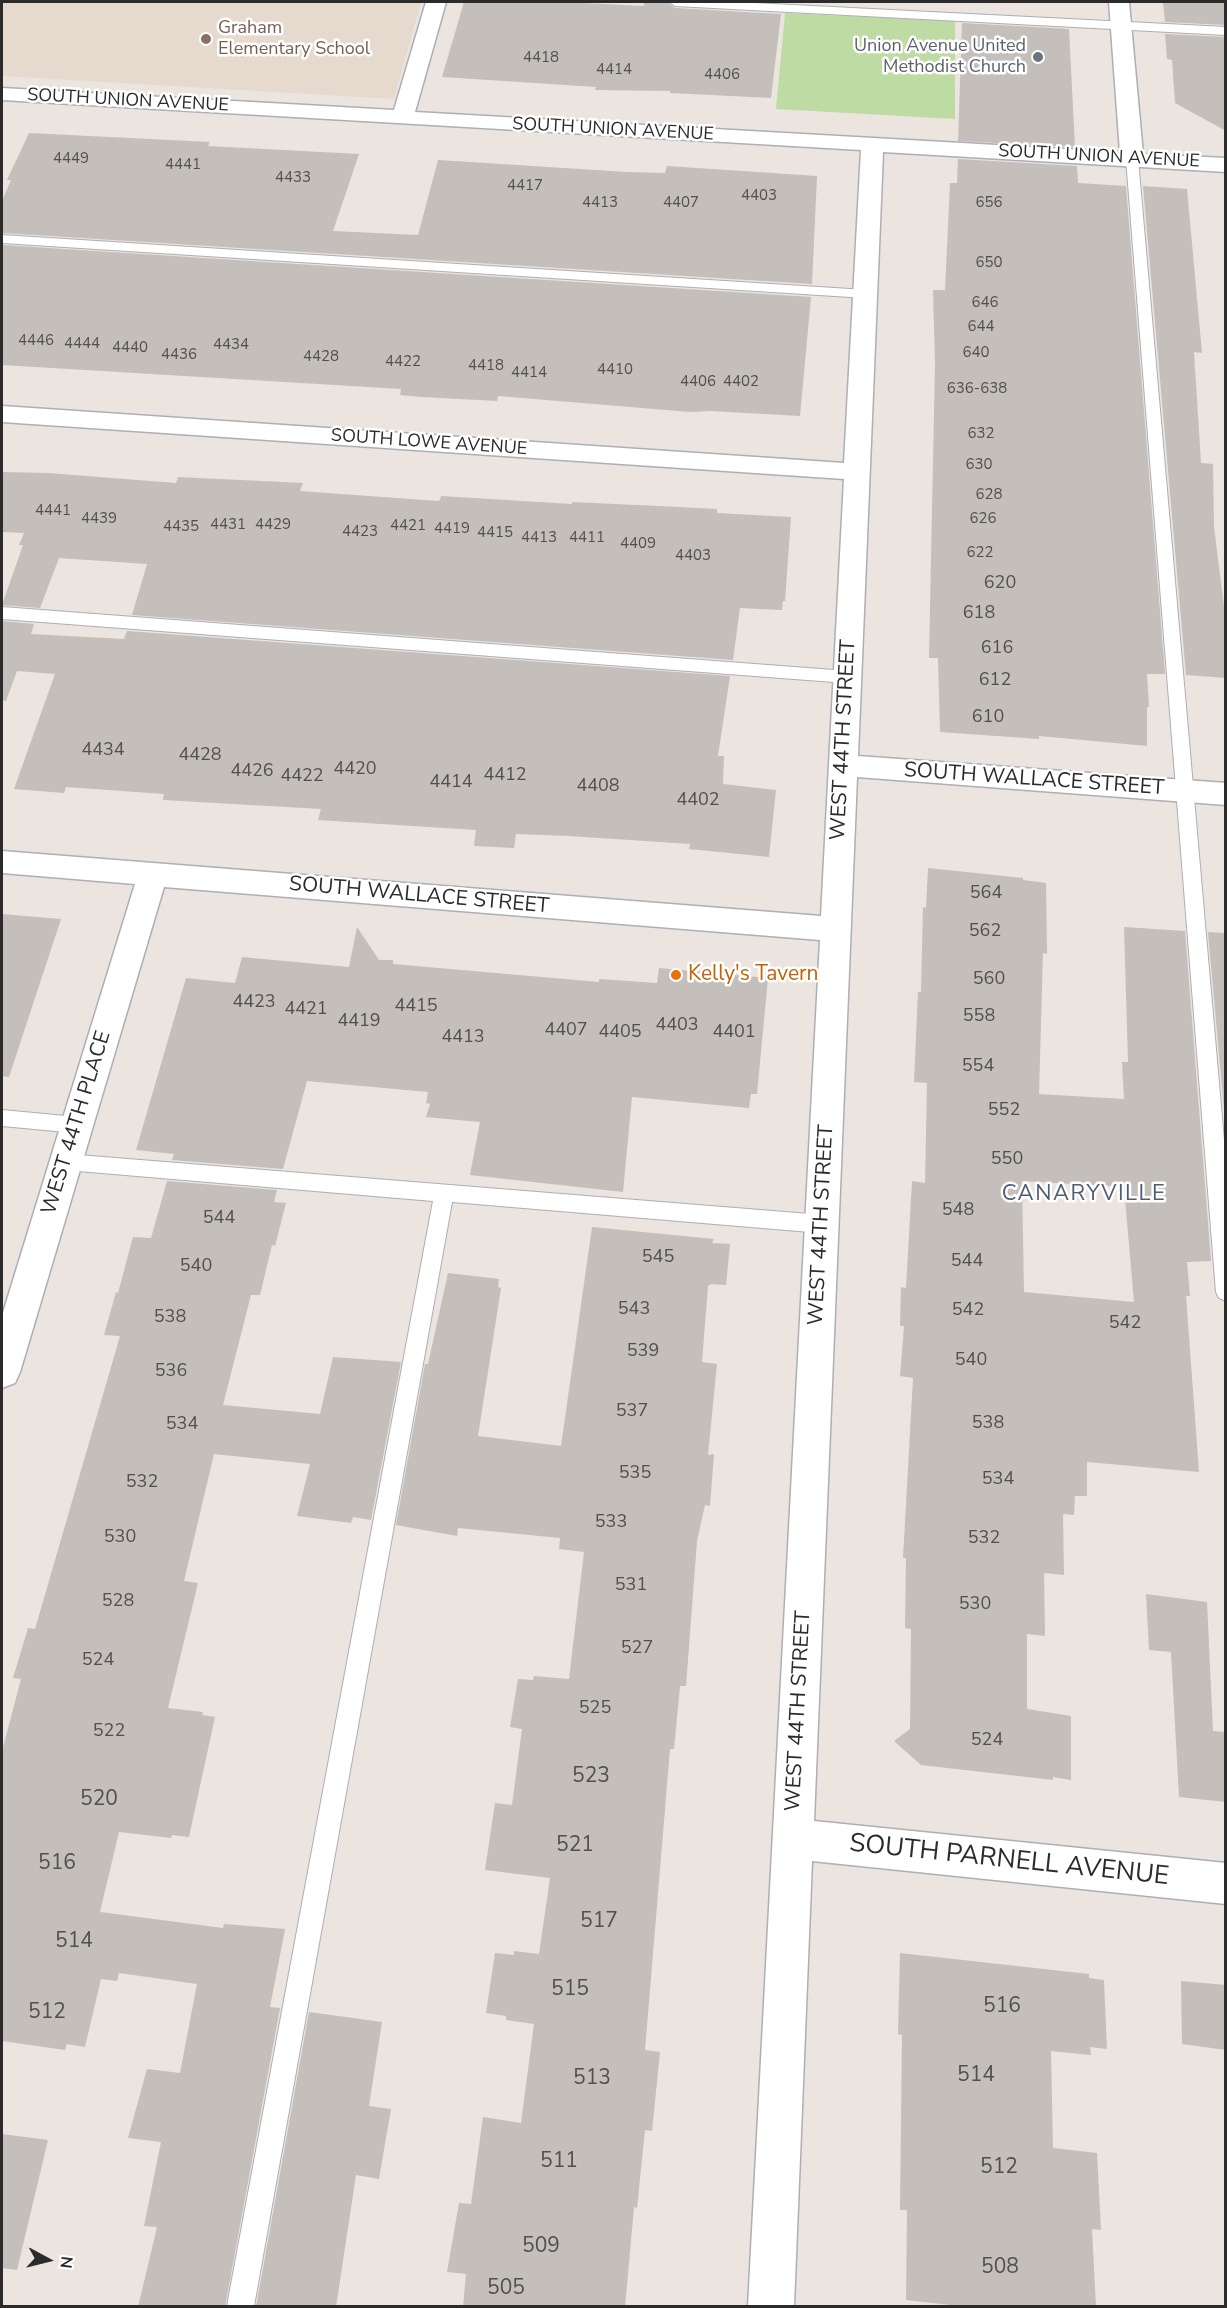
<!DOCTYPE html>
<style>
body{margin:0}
#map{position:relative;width:1227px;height:2308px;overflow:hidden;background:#ebe4df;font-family:"Nunito Sans",sans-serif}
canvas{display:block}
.frame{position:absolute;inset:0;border:3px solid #2b2b2b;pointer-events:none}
.north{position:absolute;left:18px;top:2230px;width:60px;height:60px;-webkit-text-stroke:4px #fff;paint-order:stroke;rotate:97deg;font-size:16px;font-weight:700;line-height:24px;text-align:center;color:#2b2b2b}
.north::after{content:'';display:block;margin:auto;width:21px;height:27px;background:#2b2b2b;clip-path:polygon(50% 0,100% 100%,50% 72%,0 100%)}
</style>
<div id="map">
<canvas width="1227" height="2308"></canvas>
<div class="frame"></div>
<div class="north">N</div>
</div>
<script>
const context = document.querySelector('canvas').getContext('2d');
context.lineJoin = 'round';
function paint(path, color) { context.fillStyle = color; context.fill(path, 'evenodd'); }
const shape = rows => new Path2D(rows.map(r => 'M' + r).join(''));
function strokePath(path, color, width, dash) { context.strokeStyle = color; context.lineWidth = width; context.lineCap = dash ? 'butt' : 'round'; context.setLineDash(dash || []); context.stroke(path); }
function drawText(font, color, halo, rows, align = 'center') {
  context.font = font + ' "Nunito Sans",sans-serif'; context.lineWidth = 5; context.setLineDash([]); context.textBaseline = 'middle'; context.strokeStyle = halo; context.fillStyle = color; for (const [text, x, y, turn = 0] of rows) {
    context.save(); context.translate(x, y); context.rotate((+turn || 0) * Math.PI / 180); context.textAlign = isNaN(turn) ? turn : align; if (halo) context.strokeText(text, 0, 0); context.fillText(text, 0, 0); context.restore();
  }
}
const education = shape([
 [2,2,421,2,394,99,2,76]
]);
const green = shape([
 [785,13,955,21,955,119,776,109]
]);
const building = shape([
 [464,2,563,2,644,6,644,2,667,2,675,8,781,14,771,98,670,93,670,91,595,90,596,87,442,77],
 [1163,2,1226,2,1226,25,1165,22],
 [962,23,1069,29,1075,147,958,141],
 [1165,34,1226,37,1226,131,1175,103,1172,60,1167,59],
 [29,133,210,142,208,146,359,154,333,231,418,235,438,160,627,172,665,173,667,166,817,176,812,284,2,233,2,201,11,180,7,180],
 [958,159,1077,166,1078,183,1126,186,1165,674,1147,674,1149,707,1147,707,1147,746,1039,736,1039,739,940,732,938,658,929,658,935,364,933,290,945,290,950,183,957,183],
 [1143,186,1187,189,1202,353,1194,352,1201,463,1213,464,1214,527,1226,622,1226,678,1186,675],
 [2,245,811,297,800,416,711,411,690,412,498,396,497,401,421,397,400,395,401,389,2,365],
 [2,472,48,473,176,483,178,477,303,483,300,491,438,501,440,500,441,496,572,504,572,502,679,507,717,509,717,513,791,517,785,601,783,601,782,610,740,608,733,660,132,615,147,564,59,558,40,608,2,605,23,545,19,545,24,533,2,532],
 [2,621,34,624,31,634,124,639,127,631,730,676,718,756,724,756,723,784,776,790,769,857,689,849,690,844,569,836,516,834,514,848,474,846,476,830,318,820,321,809,163,800,164,794,66,787,64,793,14,789,55,674,17,671,6,701,2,700],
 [928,868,1023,878,1023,880,1046,883,1047,954,1043,953,1039,1094,1124,1099,1122,1062,1128,1062,1124,927,1185,931,1211,1261,1187,1262,1190,1296,1186,1296,1199,1472,1087,1462,1087,1496,1075,1496,1074,1515,1063,1514,1064,1575,1044,1573,1045,1636,1027,1634,1027,1709,1071,1716,1071,1780,1053,1777,1053,1780,921,1765,894,1741,910,1729,911,1629,905,1628,906,1558,903,1558,913,1378,900,1376,904,1326,900,1326,901,1287,906,1288,912,1181,925,1183,927,1083,914,1082,918,992,921,992,923,907,926,908],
 [1022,1181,1124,1187,1134,1302,1024,1292],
 [2,914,61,919,9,1077,2,1076],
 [357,927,379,960,393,960,393,964,599,982,599,979,657,983,659,968,768,978,757,1094,751,1094,749,1108,632,1097,623,1192,470,1175,480,1122,426,1117,430,1104,426,1103,428,1092,307,1081,283,1169,172,1160,174,1154,136,1150,186,978,235,983,242,957,349,967],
 [1208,932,1226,933,1226,1132],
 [167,1181,277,1190,274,1202,286,1203,275,1246,272,1245,260,1295,251,1295,223,1405,320,1414,333,1357,401,1362,371,1520,353,1517,351,1523,297,1516,310,1464,214,1454,184,1581,198,1583,168,1708,203,1712,202,1715,215,1717,189,1837,172,1835,171,1838,119,1832,100,1912,223,1928,224,1924,285,1929,270,2007,280,2008,225,2307,138,2307,157,2227,144,2226,161,2142,128,2138,147,2069,180,2073,197,1984,119,1973,117,1981,101,1979,85,2047,67,2044,65,2050,2,2041,2,1751,21,1679,13,1678,28,1628,35,1629,120,1336,104,1335,116,1292,118,1293,133,1237,151,1238],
 [592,1227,714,1239,712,1243,730,1244,726,1285,711,1284,708,1286,702,1362,717,1364,708,1455,714,1454,710,1506,705,1505,697,1541,686,1686,680,1686,674,1749,670,1749,645,2050,660,2052,652,2131,645,2130,637,2208,634,2207,625,2307,463,2307,466,2274,447,2272,459,2203,471,2204,483,2117,521,2123,534,2024,506,2020,506,2016,486,2013,495,1953,514,1955,514,1951,539,1954,550,1878,485,1870,495,1803,512,1805,522,1729,510,1727,518,1679,533,1680,534,1676,569,1679,584,1552,559,1549,560,1538,458,1528,457,1536,396,1525,425,1364,428,1364,448,1273,499,1279,498,1287,501,1288,478,1436,561,1446],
 [1146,1594,1207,1602,1213,1731,1226,1732,1226,1802,1179,1797,1171,1652,1149,1650],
 [900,1953,1089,1974,1089,1978,1104,1980,1107,2049,1090,2047,1091,2055,1051,2051,1053,2148,1097,2153,1101,2230,1092,2229,1096,2307,968,2307,906,2300,907,2210,900,2210,902,2035,898,2034],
 [1181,1981,1226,1985,1226,2050,1182,2044],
 [309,2012,382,2022,369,2106,391,2109,379,2179,356,2175,336,2307,256,2307],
 [2,2134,48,2140,17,2270,2,2268]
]);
const lane = shape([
 [669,2,734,2,1226,27,1226,35,675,6,669,2],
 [1132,155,1138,159,1226,1163,1226,1301,1219,1298,1216,1292,1126,159,1132,155],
 [2,235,866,290,873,294,866,298,2,243,2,235],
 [2,607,847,671,853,673,855,677,853,681,847,683,2,619,2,607],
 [2,1110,77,1117,84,1119,87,1125,84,1131,77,1133,2,1126,2,1110],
 [66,1154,822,1215,829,1218,832,1224,829,1230,822,1233,452,1202,254,2306,227,2306,433,1201,66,1170,59,1168,56,1162,59,1156,66,1154]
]);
const street = shape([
 [426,2,446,2,415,112,1120,152,1109,2,1129,2,1143,154,1226,158,1226,172,883,152,858,756,1226,783,1226,805,857,777,814,1821,1226,1863,1226,1904,812,1861,794,2306,748,2306,820,940,164,887,20,1372,15,1383,2,1388,2,1316,135,884,2,873,2,851,821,916,844,479,2,422,2,406,844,463,861,150,2,100,2,88,394,110,426,2]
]);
const markers = [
 [206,39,6,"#8d6e63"],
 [1038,57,6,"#6b7280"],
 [676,975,6,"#e8710a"]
];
const farNumbernames = [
 ["4418",541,58],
 ["4414",614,70],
 ["4406",722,75],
 ["4449",71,159],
 ["4441",183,165],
 ["4433",293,178],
 ["4417",525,186],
 ["4403",759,196],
 ["4413",600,203],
 ["4407",681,203],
 ["656",989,203],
 ["650",989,263],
 ["646",985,303],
 ["644",981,327],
 ["4446",36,341],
 ["4444",82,344],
 ["4434",231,345],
 ["4440",130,348],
 ["640",976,353],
 ["4436",179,355],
 ["4428",321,357],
 ["4422",403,362],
 ["4418",486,366],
 ["4410",615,370],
 ["4414",529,373],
 ["4406",698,382],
 ["4402",741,382],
 ["636-638",977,389],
 ["632",981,434],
 ["630",979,465],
 ["628",989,495],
 ["4441",53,511],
 ["4439",99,519],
 ["626",983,519],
 ["4431",228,525],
 ["4429",273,525],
 ["4421",408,526],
 ["4435",181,527],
 ["4419",452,529],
 ["4423",360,532],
 ["4415",495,533],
 ["4413",539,538],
 ["4411",587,538],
 ["4409",638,544],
 ["622",980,553],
 ["4403",693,556]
];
const farEducationnames = [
 ["Graham",218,29],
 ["Elementary School",218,50]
];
const farWorshipnames = [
 ["Union Avenue United",1026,47],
 ["Methodist Church",1026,68]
];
const farStreetnames = [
 ["SOUTH UNION AVENUE",128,101,3],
 ["SOUTH UNION AVENUE",613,130,3],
 ["SOUTH UNION AVENUE",1099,157,3],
 ["SOUTH LOWE AVENUE",429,443,4]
];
const numberNames = [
 ["620",1000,584],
 ["618",979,614],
 ["616",997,649],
 ["612",995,681],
 ["610",988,718],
 ["4434",103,751],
 ["4428",200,756],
 ["4420",355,770],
 ["4426",252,772],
 ["4412",505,776],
 ["4422",302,777],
 ["4414",451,783],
 ["4408",598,787],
 ["4402",698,801],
 ["564",986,894],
 ["562",985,932],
 ["560",989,980],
 ["4423",254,1003],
 ["4415",416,1007],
 ["4421",306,1010],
 ["558",979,1017],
 ["4419",359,1022],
 ["4403",677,1026],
 ["4407",566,1031],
 ["4405",620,1033],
 ["4401",734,1033],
 ["4413",463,1038],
 ["554",978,1067],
 ["552",1004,1111],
 ["550",1007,1160],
 ["548",958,1211],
 ["544",219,1219],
 ["545",658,1258],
 ["544",967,1262],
 ["540",196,1267],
 ["543",634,1310],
 ["542",968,1311],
 ["538",170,1318],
 ["542",1125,1324],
 ["539",643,1352],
 ["540",971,1361],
 ["536",171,1372],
 ["537",632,1412],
 ["538",988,1424],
 ["534",182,1425],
 ["535",635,1474],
 ["534",998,1480],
 ["532",142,1483],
 ["533",611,1523],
 ["530",120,1538],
 ["532",984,1539],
 ["531",631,1586],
 ["528",118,1602],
 ["530",975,1605],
 ["527",637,1649],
 ["524",98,1661],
 ["525",595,1709],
 ["522",109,1732],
 ["524",987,1741]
];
const streetNames = [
 ["WEST 44TH STREET",844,740,-87],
 ["SOUTH WALLACE STREET",1034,780,4],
 ["SOUTH WALLACE STREET",419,896,5],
 ["WEST 44TH PLACE",77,1123,-73],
 ["WEST 44TH STREET",822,1225,-87],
 ["WEST 44TH STREET",799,1711,-87]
];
const foodNames = [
 ["Kelly's Tavern",688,975]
];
const nearNumbernames = [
 ["523",591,1777],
 ["520",99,1800],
 ["521",575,1846],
 ["516",57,1864],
 ["517",599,1922],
 ["514",74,1942],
 ["515",570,1990],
 ["516",1002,2007],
 ["512",47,2013],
 ["514",976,2076],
 ["513",592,2079],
 ["511",559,2162],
 ["512",999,2168],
 ["509",541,2247],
 ["508",1000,2268],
 ["505",506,2289]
];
const neighbourhoodNames = [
 ["CANARYVILLE",1084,1195]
];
const nearStreetnames = [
 ["SOUTH PARNELL AVENUE",1009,1861,6]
];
paint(education, '#e6dace');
paint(green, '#bedba3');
paint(building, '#c4bfba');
strokePath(lane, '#acafb6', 2);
strokePath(street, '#acafb6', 3);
paint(lane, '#fff');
paint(street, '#fff');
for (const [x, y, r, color] of markers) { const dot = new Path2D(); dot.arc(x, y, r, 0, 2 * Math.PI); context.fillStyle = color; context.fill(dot); strokePath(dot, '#fff', 2); }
drawText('15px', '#51504f', null, farNumbernames);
drawText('18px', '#785e54', '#fff', farEducationnames, 'left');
drawText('18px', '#5b616d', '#fff', farWorshipnames, 'right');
drawText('18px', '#2b2b2b', '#fff', farStreetnames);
drawText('18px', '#51504f', null, numberNames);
drawText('21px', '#2b2b2b', '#fff', streetNames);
drawText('21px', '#c56008', '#fff', foodNames, 'left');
drawText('21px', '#51504f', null, nearNumbernames);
context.letterSpacing = '1.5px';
drawText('22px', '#515d76', '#fff', neighbourhoodNames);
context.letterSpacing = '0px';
drawText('26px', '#2b2b2b', '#fff', nearStreetnames);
</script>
